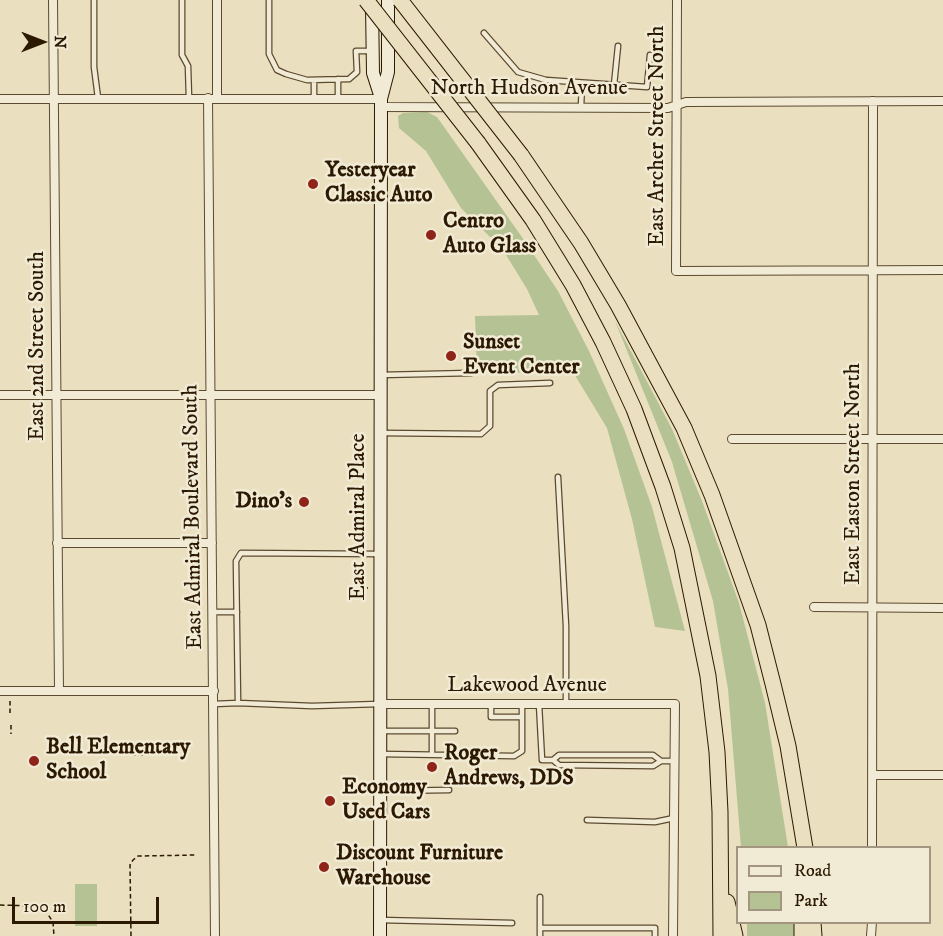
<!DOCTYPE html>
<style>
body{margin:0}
#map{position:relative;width:943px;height:936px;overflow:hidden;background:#eadfbe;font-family:"IM FELL DW Pica",serif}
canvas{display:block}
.legend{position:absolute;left:736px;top:846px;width:195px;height:78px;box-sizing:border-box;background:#f1ead5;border:2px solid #a29680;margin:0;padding:8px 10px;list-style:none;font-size:18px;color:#2c1901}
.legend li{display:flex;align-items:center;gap:12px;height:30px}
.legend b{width:30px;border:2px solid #a29680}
.north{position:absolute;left:12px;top:12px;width:60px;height:60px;-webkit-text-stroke:4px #f1ead5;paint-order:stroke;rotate:90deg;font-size:16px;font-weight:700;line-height:24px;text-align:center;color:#2c1901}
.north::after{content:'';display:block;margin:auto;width:21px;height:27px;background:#2c1901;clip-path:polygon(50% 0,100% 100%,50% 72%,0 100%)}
.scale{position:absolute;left:12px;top:897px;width:147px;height:27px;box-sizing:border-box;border:3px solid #2c1901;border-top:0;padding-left:8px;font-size:18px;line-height:21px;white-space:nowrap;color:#2c1901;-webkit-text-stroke:4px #f1ead5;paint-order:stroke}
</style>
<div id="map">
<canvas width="943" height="936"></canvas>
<ul class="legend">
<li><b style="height:8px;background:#f1ead5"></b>Road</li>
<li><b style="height:16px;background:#b4c294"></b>Park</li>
</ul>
<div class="north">N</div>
<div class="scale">100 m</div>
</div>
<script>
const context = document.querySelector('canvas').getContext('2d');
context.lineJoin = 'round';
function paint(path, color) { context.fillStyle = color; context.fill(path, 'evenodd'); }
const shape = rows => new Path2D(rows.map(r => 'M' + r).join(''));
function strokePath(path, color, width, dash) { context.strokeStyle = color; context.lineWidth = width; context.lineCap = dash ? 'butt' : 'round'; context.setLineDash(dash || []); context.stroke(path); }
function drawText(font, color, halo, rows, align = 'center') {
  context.font = font + ' "IM FELL DW Pica",serif'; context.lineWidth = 5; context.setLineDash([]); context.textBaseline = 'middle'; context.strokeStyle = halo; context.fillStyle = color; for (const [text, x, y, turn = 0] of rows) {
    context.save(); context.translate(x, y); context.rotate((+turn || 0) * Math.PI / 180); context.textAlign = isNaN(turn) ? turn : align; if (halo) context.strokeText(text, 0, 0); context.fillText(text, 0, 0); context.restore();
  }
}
const green = shape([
 [427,112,437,117,524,240,558,291,589,351,624,429,652,507,685,631,655,627,632,519,607,428,570,367,558,374,477,371,475,316,539,315,527,289,503,250,461,208,426,151,399,128,398,116,403,113],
 [615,321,672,429,702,501,739,603,765,703,788,847,741,847,728,689,713,601,672,462],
 [75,884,97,884,97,926,75,926],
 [747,923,794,923,794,936,747,936]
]);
const path = shape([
 [355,585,364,585,364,588,368,588],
 [10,701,10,713],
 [11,725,11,734],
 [128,742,128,745],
 [131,755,147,755],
 [0,905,34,906,45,910,53,922,54,936],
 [131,936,130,865,133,860,138,856,197,855]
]);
const lane = shape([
 [94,0,94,67,98,98],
 [182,0,182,55,188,66,189,98],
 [269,0,269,54,277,70,286,74,307,80,349,79,357,72,356,51,373,51],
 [484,33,518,72,546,80,647,87,650,55],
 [338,79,338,99],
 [314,80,314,99],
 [614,85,618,46],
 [581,107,582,83],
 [381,375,471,373],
 [381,433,481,434,490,426,490,391,498,385,550,383],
 [558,477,566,626,566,704],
 [213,612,237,612],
 [238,703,312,706,379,704],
 [214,704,238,703,236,561,241,553,380,554],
 [432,704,432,754],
 [491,704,491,717,522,717],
 [539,704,542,760,553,760,559,765,653,766,661,761,675,761],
 [383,731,455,731],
 [381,754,514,756,522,751,522,704],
 [553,760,559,755,653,755,661,761],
 [383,791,449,790],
 [587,820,655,822,674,818],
 [540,897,540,936],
 [380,920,512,923],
 [540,928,655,928,655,936]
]);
const street = shape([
 [53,0,59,691],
 [217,0,217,98],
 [677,0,676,271,943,270],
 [208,98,215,936],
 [0,99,381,99],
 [381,107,668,108,686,102,943,101],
 [0,395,381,395],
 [732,439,943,439],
 [57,543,212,543],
 [814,607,943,608],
 [0,691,214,691],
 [380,704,675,704,673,936],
 [873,775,943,775],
 [872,848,873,101],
 [871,936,872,922]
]);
const secondary = shape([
 [372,6,373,73,381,98],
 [380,936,381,99,388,72,388,0]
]);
const highway = shape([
 [478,143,533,220,573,285,603,342,634,409,663,487,682,548,708,676,717,752,720,812,721,936],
 [521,155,581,243,618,305,684,428,712,495,758,625,773,684,788,746,805,848],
 [727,902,735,936],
 [813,922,814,936],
 [802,936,802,922]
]);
const highwayBridge = shape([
 [366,0,478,143],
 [400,0,521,155]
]);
const markers = [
 [313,184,6,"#8f2418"],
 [431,235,6,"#8f2418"],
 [451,356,6,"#8f2418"],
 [304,502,6,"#8f2418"],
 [34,761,6,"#8f2418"],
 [432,767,6,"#8f2418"],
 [330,801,6,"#8f2418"],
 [324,867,6,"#8f2418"]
];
const streetNames = [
 ["North Hudson Avenue",529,89],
 ["East Archer Street North",658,136,-90],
 ["East 2nd Street South",38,346,-90],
 ["East Easton Street North",854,474,-90],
 ["East Admiral Boulevard South",194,517,-91],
 ["East Admiral Place",359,517,-90],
 ["Lakewood Avenue",527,686]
];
const poiNames = [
 ["Yesteryear",325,171],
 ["Classic Auto",325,196],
 ["Centro",443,222],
 ["Auto Glass",443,247],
 ["Sunset",463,343],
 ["Event Center",463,368],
 ["Dino's",292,502,"right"],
 ["Bell Elementary",46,748],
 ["School",46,773],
 ["Roger",444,754],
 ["Andrews, DDS",444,779],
 ["Economy",342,788],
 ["Used Cars",342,813],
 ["Discount Furniture",336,854],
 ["Warehouse",336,879]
];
paint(green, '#b4c294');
strokePath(lane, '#5c4a30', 7);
strokePath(street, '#5c4a30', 10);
strokePath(secondary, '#2c1901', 14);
strokePath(highway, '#2c1901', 17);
strokePath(path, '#2c1901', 1.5, [4.5, 3]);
strokePath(lane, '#f1ead5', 4.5);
strokePath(street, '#f1ead5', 8);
strokePath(secondary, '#f1ead5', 12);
strokePath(highway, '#eadfbe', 15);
strokePath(highwayBridge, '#2c1901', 17, []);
strokePath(highwayBridge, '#eadfbe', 15);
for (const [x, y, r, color] of markers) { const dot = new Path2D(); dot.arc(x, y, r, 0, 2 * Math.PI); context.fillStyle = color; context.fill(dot); strokePath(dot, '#f1ead5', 2); }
drawText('22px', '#2c1901', '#f1ead5', streetNames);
drawText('bold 22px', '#2c1901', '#f1ead5', poiNames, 'left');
</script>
